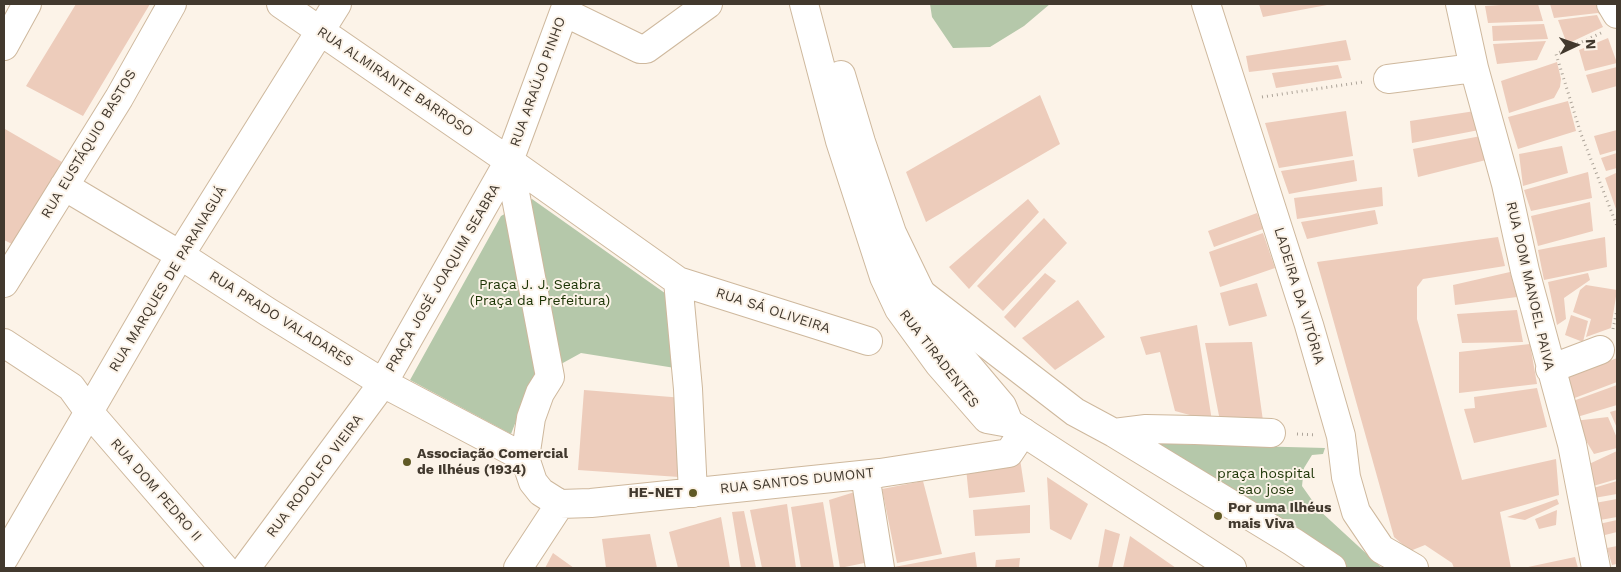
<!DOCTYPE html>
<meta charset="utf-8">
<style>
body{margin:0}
#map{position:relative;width:1621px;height:572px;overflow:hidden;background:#fcf3e8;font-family:"Work Sans",sans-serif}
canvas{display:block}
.frame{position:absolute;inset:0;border:5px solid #42392e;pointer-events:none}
.north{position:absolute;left:1551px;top:20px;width:50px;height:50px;-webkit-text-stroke:4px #fcf3e8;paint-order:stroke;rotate:87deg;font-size:14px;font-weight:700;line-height:20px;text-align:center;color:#42392e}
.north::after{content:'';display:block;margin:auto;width:18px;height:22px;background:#42392e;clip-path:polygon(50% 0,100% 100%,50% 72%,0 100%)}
</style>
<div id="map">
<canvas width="1621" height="572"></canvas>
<div class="frame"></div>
<div class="north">N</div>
</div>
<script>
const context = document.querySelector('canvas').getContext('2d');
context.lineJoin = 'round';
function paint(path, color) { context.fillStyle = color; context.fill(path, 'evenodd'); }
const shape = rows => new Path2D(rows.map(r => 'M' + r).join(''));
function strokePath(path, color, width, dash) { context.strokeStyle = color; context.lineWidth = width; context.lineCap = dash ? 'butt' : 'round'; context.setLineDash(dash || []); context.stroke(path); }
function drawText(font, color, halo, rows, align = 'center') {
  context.font = font + ' "Work Sans",sans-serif'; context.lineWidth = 4; context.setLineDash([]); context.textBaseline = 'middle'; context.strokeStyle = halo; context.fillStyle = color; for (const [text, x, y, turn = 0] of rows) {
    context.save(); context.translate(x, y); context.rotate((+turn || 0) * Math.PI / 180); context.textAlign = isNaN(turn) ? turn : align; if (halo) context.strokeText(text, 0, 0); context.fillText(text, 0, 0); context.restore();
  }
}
const green = shape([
 [930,4,1050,4,1024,26,990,47,953,48,932,17],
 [532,199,669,296,675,368,581,353,532,380,511,434,410,380,501,216],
 [1139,443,1325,448,1323,454,1312,455,1304,468,1302,486,1319,510,1382,568,1332,568]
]);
const building = shape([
 [76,4,150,4,83,116,26,86],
 [1259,4,1327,4,1327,5,1263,17],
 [1516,4,1538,4,1543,21,1488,23,1485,6],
 [1550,4,1597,4,1604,18,1598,13,1554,18],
 [1597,15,1603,27,1567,44,1558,20],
 [1544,24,1548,39,1493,41,1492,26],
 [1608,38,1617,63,1585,71,1579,50],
 [1346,40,1351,60,1249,72,1246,56],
 [1546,41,1537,60,1497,64,1493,44],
 [1557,62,1561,79,1560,87,1554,98,1509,113,1501,81],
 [1338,65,1342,78,1276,88,1272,73],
 [1617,67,1617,86,1592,93,1586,75],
 [1040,95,1060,144,926,222,906,172],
 [1568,101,1576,131,1518,149,1508,117],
 [1346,111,1353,156,1279,168,1265,123],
 [1475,111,1479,130,1412,143,1410,121],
 [5,129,62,162,14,245,4,240],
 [1617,130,1617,150,1600,155,1594,136],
 [1481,136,1486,160,1418,177,1413,149],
 [1562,146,1568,173,1523,186,1519,154],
 [1617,153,1617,168,1606,171,1601,158],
 [1354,160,1357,181,1289,194,1281,171],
 [1588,172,1592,198,1531,211,1524,190],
 [1616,173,1617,208,1616,209,1605,178],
 [1382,187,1383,206,1297,219,1294,198],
 [1028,199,1039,212,969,289,949,267],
 [1590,202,1593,231,1538,246,1531,216],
 [1375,210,1378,224,1307,239,1301,222],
 [1257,213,1263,229,1214,247,1208,231],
 [1044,218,1067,243,1003,311,977,286],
 [1263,233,1275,268,1220,287,1209,252],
 [1498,237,1505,266,1423,279,1417,287,1417,319,1462,480,1556,459,1559,495,1500,512,1511,568,1454,568,1452,563,1425,545,1410,551,1394,537,1317,262],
 [1605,237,1607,267,1544,280,1538,250],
 [1510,272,1517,297,1455,305,1453,285],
 [1045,273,1056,281,1015,328,1004,317],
 [1588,273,1590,280,1564,298,1566,319,1557,325,1548,282],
 [1257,283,1267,316,1229,326,1220,293],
 [1586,285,1617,290,1611,328,1586,337,1591,319,1573,312,1580,290],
 [1078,300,1105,337,1055,370,1022,338],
 [1517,310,1523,342,1462,343,1457,314],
 [1571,315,1588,321,1583,342,1565,335],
 [1197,325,1212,421,1175,411,1160,352,1146,355,1140,337],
 [1252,342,1264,428,1220,421,1205,343],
 [1530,344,1537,384,1459,393,1459,352],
 [1617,358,1617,382,1572,399,1566,378],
 [1617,385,1617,405,1577,417,1573,401],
 [1537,388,1547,427,1474,443,1464,409,1475,408,1474,397],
 [584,390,684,398,679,477,578,470],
 [1617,410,1617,428,1610,412],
 [1608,417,1617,438,1617,448,1594,454,1574,421],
 [1617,451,1617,479,1590,487,1589,464],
 [1020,459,1025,492,969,498,966,468],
 [1047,477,1088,504,1071,540,1050,529],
 [923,481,942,554,897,563,882,489],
 [1617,481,1617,494,1594,498,1590,489],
 [861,490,874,561,840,568,829,500],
 [1557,499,1559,504,1525,520,1507,517],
 [1617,499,1617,517,1600,520,1595,503],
 [823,502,834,568,801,568,791,507],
 [787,504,796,568,762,568,750,510],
 [1030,505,1030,533,975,536,973,510],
 [1557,510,1556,525,1539,529,1535,519],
 [744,511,756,568,741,568,732,512],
 [721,517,730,568,678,568,669,532],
 [1617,520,1617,532,1601,536,1599,524],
 [1105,529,1120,534,1112,568,1098,568],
 [650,534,657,568,606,568,602,539],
 [1130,536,1176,568,1123,568],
 [1617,546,1617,564,1612,565,1607,548],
 [975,552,977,568,894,568,894,567],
 [553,553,574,568,545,568],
 [1575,557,1578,568,1528,568,1528,567],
 [1020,558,1019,568,995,568,996,560]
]);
const path = shape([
 [1601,33,1556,54,1581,134,1617,226],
 [1262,97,1363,82],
 [1613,329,1617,310],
 [1297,434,1316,435]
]);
const minor = shape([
 [281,4,509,161,678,281,868,341],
 [1206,4,1309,325,1341,436,1346,477,1356,512,1381,549,1414,568],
 [1460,4,1474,68,1506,184,1525,271,1572,444,1596,568],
 [1611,4,1617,14],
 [564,12,640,49,646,49,708,4],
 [4,46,27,4],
 [1388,79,1474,68],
 [509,161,550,377,540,393,531,418,525,458],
 [64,186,180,255,268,312,383,383,525,458,533,482,541,492,560,504],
 [678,281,688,389,693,493],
 [4,283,119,98,172,4],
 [922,294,1075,412,1114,433,1293,542,1332,568],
 [4,343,71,387,89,412,224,568],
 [1550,369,1600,350],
 [1114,433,1146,429,1195,430,1271,433],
 [865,475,880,568],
 [560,504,591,503,880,473,1009,453,1023,432],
 [4,558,180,255,337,4],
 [246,568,383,383,509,161,567,4],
 [518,568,560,504]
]);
const major = shape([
 [804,4,840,141,884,277,899,309,939,364,987,419,1009,423,1232,568],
 [841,75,861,142,892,233,921,293,959,355,1002,406,1009,423]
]);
const markers = [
 [407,462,5,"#605925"],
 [693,493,5,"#605925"],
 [1218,516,5,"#605925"]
];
const streetNames = [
 ["RUA ALMIRANTE BARROSO",395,82,34],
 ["RUA ARAÚJO PINHO",538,82,-70],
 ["RUA EUSTÁQUIO BASTOS",89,144,-59],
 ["PRAÇA JOSÉ JOAQUIM SEABRA",443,278,-60],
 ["RUA MARQUES DE PARANAGUÁ",168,279,-59],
 ["RUA DOM MANOEL PAIVA",1530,286,77],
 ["LADEIRA DA VITÓRIA",1299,296,73],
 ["RUA SÁ OLIVEIRA",773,311,18],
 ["RUA PRADO VALADARES",281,319,32],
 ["RUA TIRADENTES",939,359,52],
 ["RUA RODOLFO VIEIRA",315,476,-53],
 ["RUA SANTOS DUMONT",797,481,-6],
 ["RUA DOM PEDRO II",156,490,49]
];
const parkNames = [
 ["Praça J. J. Seabra",540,285],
 ["(Praça da Prefeitura)",540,301],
 ["praça hospital",1266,474],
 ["sao jose",1266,490]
];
const poiNames = [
 ["Associação Comercial",417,454],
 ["de Ilhéus (1934)",417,470],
 ["HE-NET",683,493,"right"],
 ["Por uma Ilhéus",1228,508],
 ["mais Viva",1228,524]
];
paint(green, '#b5c8aa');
paint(building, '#edccbb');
strokePath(minor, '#ceb89d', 30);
strokePath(major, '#ceb89d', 30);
strokePath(path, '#ada499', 3, [1, 4]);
strokePath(minor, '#fff', 28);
strokePath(major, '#fff', 28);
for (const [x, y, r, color] of markers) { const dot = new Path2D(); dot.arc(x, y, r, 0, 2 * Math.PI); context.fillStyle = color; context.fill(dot); strokePath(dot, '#fcf3e8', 2); }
drawText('14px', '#42392e', '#fcf3e8', streetNames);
drawText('14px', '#1b3304', '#fcf3e8', parkNames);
drawText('bold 14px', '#42392e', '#fcf3e8', poiNames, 'left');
</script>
